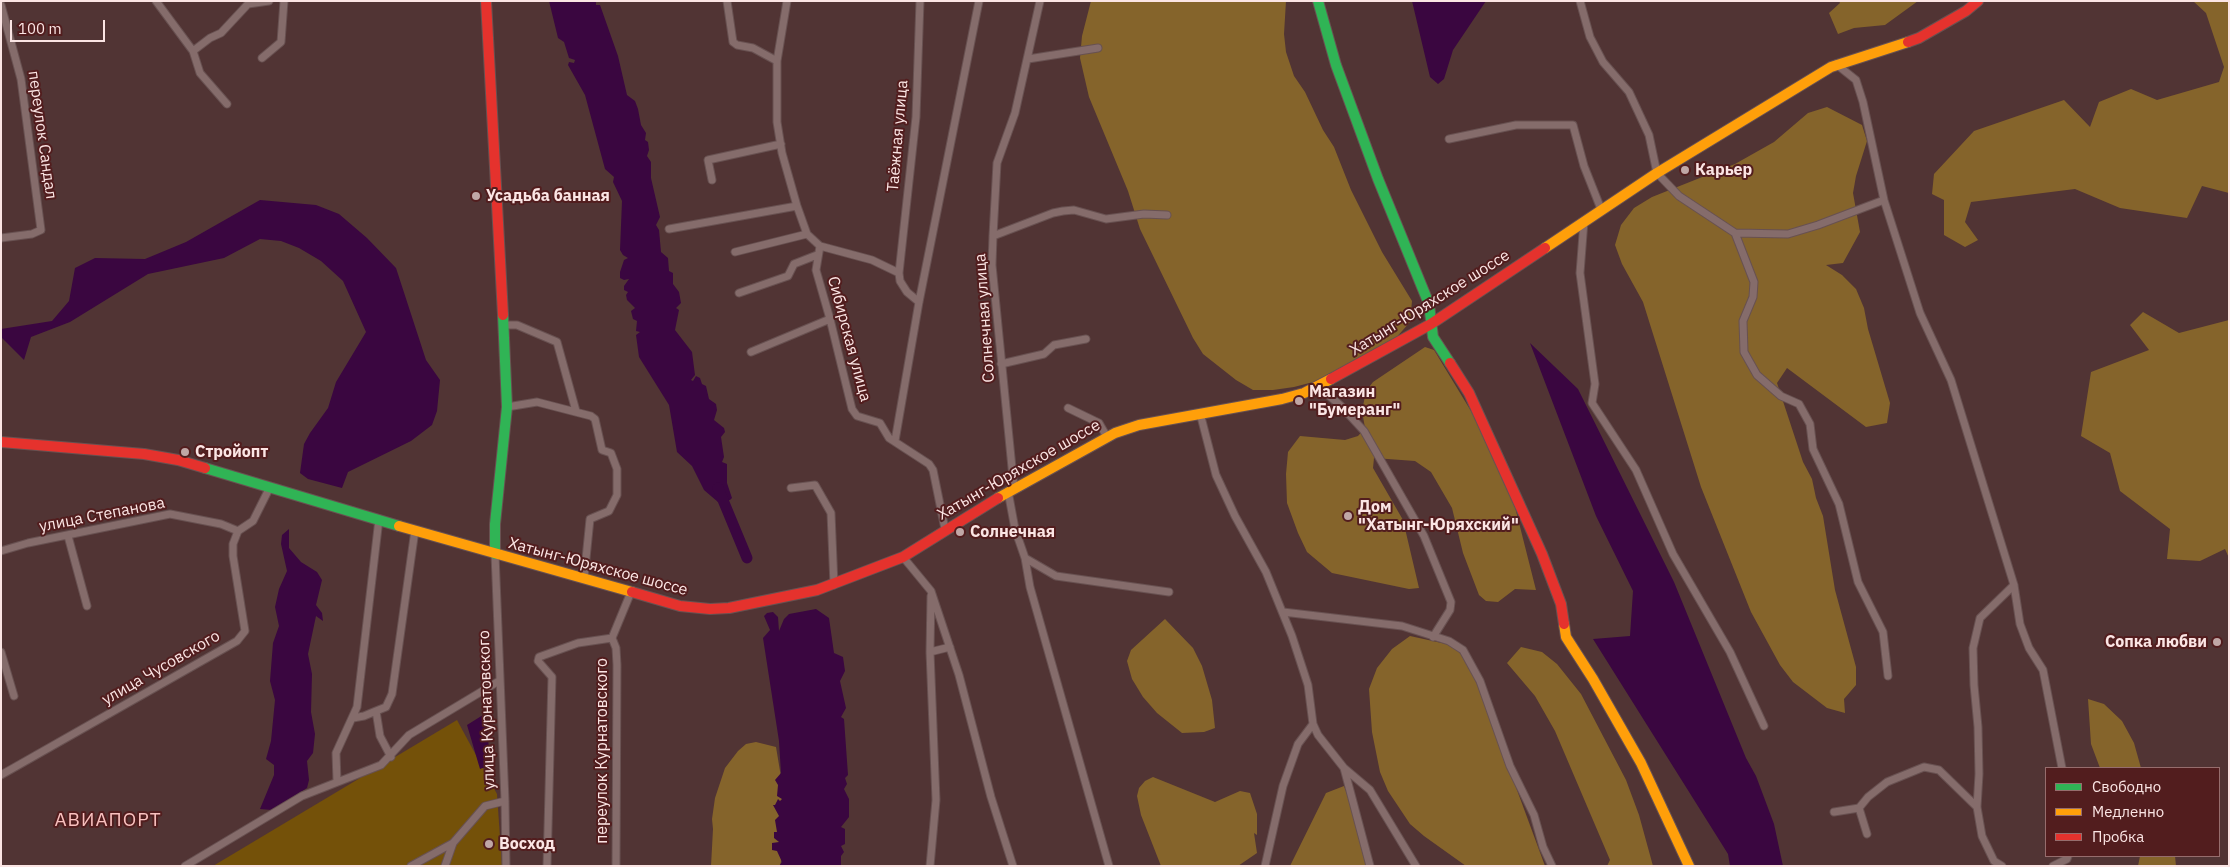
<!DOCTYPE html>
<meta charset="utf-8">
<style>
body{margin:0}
#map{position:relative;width:2230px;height:867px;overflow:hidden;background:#513434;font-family:"IBM Plex Sans",sans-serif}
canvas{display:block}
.frame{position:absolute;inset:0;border:2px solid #fbe5e4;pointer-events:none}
.legend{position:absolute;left:2045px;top:767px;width:175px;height:90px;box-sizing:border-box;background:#521d1e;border:1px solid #966d6d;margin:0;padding:6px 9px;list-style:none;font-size:15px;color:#fbe5e4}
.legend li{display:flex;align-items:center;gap:10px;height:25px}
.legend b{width:25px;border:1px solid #966d6d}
.scale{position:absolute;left:10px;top:20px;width:95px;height:22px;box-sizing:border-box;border:2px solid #fbe5e4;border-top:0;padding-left:6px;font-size:15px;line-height:18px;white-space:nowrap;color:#fbe5e4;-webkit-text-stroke:4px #521d1e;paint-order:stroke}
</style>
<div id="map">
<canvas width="2230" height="867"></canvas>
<div class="frame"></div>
<ul class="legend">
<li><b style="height:6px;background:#30b455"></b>Свободно</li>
<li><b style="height:6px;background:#ff9f0a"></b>Медленно</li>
<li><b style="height:6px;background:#e5322d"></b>Пробка</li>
</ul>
<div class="scale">100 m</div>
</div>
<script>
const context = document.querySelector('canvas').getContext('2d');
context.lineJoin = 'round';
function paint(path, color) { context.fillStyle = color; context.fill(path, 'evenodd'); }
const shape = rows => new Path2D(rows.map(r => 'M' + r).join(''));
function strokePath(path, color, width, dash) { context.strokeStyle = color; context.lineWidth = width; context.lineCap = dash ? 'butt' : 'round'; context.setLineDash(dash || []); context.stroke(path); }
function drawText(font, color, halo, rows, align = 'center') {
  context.font = font + ' "IBM Plex Sans",sans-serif'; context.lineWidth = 4; context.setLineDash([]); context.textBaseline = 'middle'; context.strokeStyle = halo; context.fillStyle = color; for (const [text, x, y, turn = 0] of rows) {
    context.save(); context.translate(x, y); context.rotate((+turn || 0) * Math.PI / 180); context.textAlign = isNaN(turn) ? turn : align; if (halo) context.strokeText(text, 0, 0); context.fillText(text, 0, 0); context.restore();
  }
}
const green = shape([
 [457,720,497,794,502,866,213,866]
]);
const forest = shape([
 [1091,1,1286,1,1284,34,1286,52,1294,76,1305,92,1323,130,1334,147,1351,190,1382,252,1412,301,1410,322,1395,339,1377,352,1317,381,1294,387,1273,390,1253,390,1236,380,1203,354,1193,338,1140,229,1128,191,1089,97,1080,58,1082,36],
 [1839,1,1918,1,1885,25,1854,28,1838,34,1829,13,1840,3],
 [2193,1,2229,1,2229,193,2202,186,2187,218,2120,208,2075,189,1971,202,1965,222,1978,240,1965,247,1944,235,1944,200,1932,194,1934,174,1974,131,2064,100,2090,127,2099,102,2131,89,2157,100,2219,82,2224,67,2206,13],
 [1827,107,1862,125,1867,141,1856,176,1853,193,1860,232,1843,263,1826,265,1842,275,1856,289,1864,308,1868,329,1890,403,1887,423,1866,427,1787,368,1777,383,1803,462,1812,479,1816,498,1823,516,1835,590,1856,667,1856,685,1844,699,1845,713,1827,708,1793,682,1780,665,1751,612,1701,487,1643,302,1622,264,1615,245,1621,225,1634,208,1652,197,1735,164,1774,142,1808,113],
 [2143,312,2179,333,2229,320,2229,558,2225,549,2200,561,2167,559,2170,529,2120,491,2110,453,2081,436,2091,372,2149,350,2130,325],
 [1425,347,1434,350,1474,416,1497,464,1515,507,1536,590,1515,589,1498,602,1486,601,1479,595,1463,553,1452,508,1431,472,1415,461,1374,458,1373,468,1403,520,1419,588,1409,589,1332,573,1307,552,1298,533,1287,503,1286,474,1288,452,1300,436,1345,440,1358,436,1365,428,1362,411,1366,391,1373,382],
 [1165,619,1193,648,1202,666,1212,700,1215,728,1204,732,1182,733,1157,713,1143,697,1132,679,1127,661,1131,650],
 [1410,636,1451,645,1461,652,1475,676,1545,866,1466,866,1424,836,1410,824,1388,791,1380,772,1372,732,1369,689,1377,668,1392,649],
 [1521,647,1542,652,1557,664,1581,694,1626,780,1639,815,1653,866,1607,866,1610,860,1555,731,1535,696,1507,663],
 [2088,699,2104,704,2122,721,2134,743,2141,768,2100,768,2091,744],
 [756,742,776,747,789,825,780,866,711,866,713,829,712,819,715,798,725,768,738,751,746,744],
 [1153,777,1215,802,1240,791,1250,793,1257,814,1257,835,1254,833,1257,853,1238,866,1161,866,1141,815,1137,796,1139,788,1145,781],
 [1344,786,1365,843,1369,866,1290,866,1326,793],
 [2140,856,2175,856,2176,866,2138,866]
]);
const water = shape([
 [549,1,596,1,596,5,600,5,618,56,627,95,635,101,638,109,641,125,646,133,645,140,648,142,649,150,647,156,651,162,651,178,660,217,656,225,659,230,661,252,668,258,669,271,673,273,673,284,679,292,681,303,676,308,679,310,675,330,692,352,695,375,691,380,693,381,696,376,700,378,702,384,706,386,709,399,716,404,717,410,714,420,724,428,725,432,721,437,724,457,722,462,727,464,727,483,732,498,730,500,718,502,704,490,692,466,677,452,669,405,639,357,636,335,640,332,636,331,637,321,633,319,631,311,635,308,627,300,626,295,628,292,624,290,624,286,629,279,624,280,620,278,620,272,624,260,628,258,623,255,620,250,622,201,613,182,614,177,605,169,585,95,568,65,569,62,574,63,575,60,569,58,564,42,558,38],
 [1412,1,1486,1,1453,50,1444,79,1438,84,1430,77],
 [260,200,316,205,339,214,367,238,396,268,426,360,440,380,437,411,432,425,411,441,348,472,342,488,308,479,300,473,304,444,310,433,328,408,336,382,366,332,343,281,321,261,299,248,281,241,260,239,224,258,148,274,70,322,31,337,24,360,1,337,1,329,52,321,69,301,75,268,95,258,145,259,186,242],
 [1530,343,1578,389,1674,582,1746,758,1756,776,1774,824,1783,866,1730,866,1728,854,1593,639,1630,636,1633,591,1596,516],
 [289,529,289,548,301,562,317,572,322,580,316,605,322,613,323,621,316,616,308,654,312,674,311,712,315,734,313,753,307,761,309,780,307,788,272,810,260,809,274,775,274,765,266,759,271,741,275,700,270,681,273,643,279,626,275,607,279,589,287,571,281,544,282,535],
 [816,609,829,618,834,653,843,657,845,671,840,681,846,708,841,717,844,719,848,775,845,778,847,784,844,789,849,799,849,817,841,827,845,829,845,844,841,846,844,852,841,856,841,866,779,866,782,862,777,851,772,850,772,843,779,842,774,838,774,832,777,832,775,820,779,816,773,805,775,805,778,799,780,801,782,799,777,796,778,785,775,780,781,773,779,741,763,638,770,630,764,616,767,613,773,612,778,617,779,631,784,619,789,614],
 [483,715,486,718,489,749,488,766,480,769,467,725]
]);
const river = shape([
 [718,488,747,558]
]);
const street = shape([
 [156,1,193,51],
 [727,1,733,42,737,45,753,48,777,61],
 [787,1,777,61,777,122,782,153,797,206,807,234,820,246,816,270,830,319,852,409,857,416,880,423,889,438,929,464,933,470,945,529],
 [1580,1,1590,37,1603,62,1629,92,1649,135,1657,173,1679,196,1735,233,1788,234,1818,225,1884,200],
 [1,5,21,79,41,230,32,234,1,238],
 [262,58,281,42,284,1],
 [1028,59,1098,48],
 [1836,64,1856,80,1863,102,1884,200,1920,313,1951,380,2014,585,2020,624,2029,648,2043,670,2062,768],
 [227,104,200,73,193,51,210,38,221,33,248,4,269,1],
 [1449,139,1516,125,1573,125,1584,166,1601,209],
 [712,180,708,160,781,144],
 [1584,221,1580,273,1595,384,1592,403,1636,470,1673,554,1730,652,1764,726],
 [669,229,797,206],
 [1735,233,1754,282,1753,297,1743,321,1744,352,1757,375,1781,396,1799,404,1810,424,1813,449,1839,504,1858,582,1883,632,1888,676],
 [993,236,1053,213,1063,211,1074,210,1106,219,1144,214,1167,215],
 [820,246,872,260,899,273],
 [735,252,807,234],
 [739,293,788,276,794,264,817,255],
 [919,302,907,292,900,281,899,273,916,117,920,1],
 [503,325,517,325,557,342,576,411],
 [751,352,830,319],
 [1001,364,1044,354,1054,345,1086,339],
 [1318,386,1341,406,1364,431,1424,536,1451,602,1450,610,1433,637],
 [507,407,537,402,591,416,595,419,602,450,611,453,617,469,617,495,609,511,590,519,584,578],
 [1068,408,1099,423,1107,437],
 [1200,413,1216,475,1235,516,1266,572,1292,636,1308,685,1313,724,1318,735,1344,768,1370,790,1416,866],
 [895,441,919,302,979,1],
 [791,488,815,485,831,513,834,585],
 [1014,488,992,265,993,236,997,163,1015,113,1040,1],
 [1008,491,1015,529,1025,558,1056,576,1169,592],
 [68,536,87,606],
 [1,551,28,543,170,514,221,524,238,531],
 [495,554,505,801,506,866],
 [903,557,931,591,959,675,991,797,1013,866],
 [1025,558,1030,587,1109,866],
 [1283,612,1402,626,1449,641,1463,650,1480,681,1510,766,1534,815,1543,847,1552,866],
 [1,652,14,696],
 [930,652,950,647],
 [353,718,364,716,376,711],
 [391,757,380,736,376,711,386,707,392,694,415,530],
 [1344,768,1370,866],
 [1,775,237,641,245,631,233,556,233,544,238,531,253,521,270,487],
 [337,781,336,753,357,707,379,519],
 [1834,812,1859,808],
 [1867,834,1859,808,1868,797,1887,782,1924,767,1939,770,1977,807],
 [185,866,302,796,381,765,409,735,499,681],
 [411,866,453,843,485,806,505,801],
 [445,866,453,843],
 [547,866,552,677,538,661,539,657,578,643,612,638],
 [616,866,617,665,616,648,612,638,631,592],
 [930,866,936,800,930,652,931,596],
 [1265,866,1283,786,1298,744,1313,724],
 [2002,866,1994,861,1982,836,1977,807,1979,774,1978,727,1974,685,1973,648,1980,618,2014,585],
 [2053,866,2067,859,2068,856]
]);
const fast = shape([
 [1318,1,1336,65,1378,179,1429,304,1433,337,1450,363],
 [205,468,399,526],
 [495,554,495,524,507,407,503,315]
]);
const slow = shape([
 [1545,248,1657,173,1831,67,1908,42],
 [998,498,1115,433,1139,425,1282,399,1304,393,1331,379],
 [399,526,632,592],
 [1564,624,1566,637,1593,679,1641,763,1689,866]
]);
const jam = shape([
 [486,1,503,315],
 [1908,42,1919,38,1966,11,1978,1],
 [1450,363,1469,393,1542,554,1561,604,1564,624],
 [1331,379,1431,324,1545,248],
 [1,442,144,454,178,460,205,468],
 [632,592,680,606,710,609,729,608,817,590,903,557,998,498]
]);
const markers = [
 [1685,170,5,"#c0a7a6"],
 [476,196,5,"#c0a7a6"],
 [1299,401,5,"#c0a7a6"],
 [185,452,5,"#c0a7a6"],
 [1348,516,5,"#c0a7a6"],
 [960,532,5,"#c0a7a6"],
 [2217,642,5,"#c0a7a6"],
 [489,844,5,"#c0a7a6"]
];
const streetNames = [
 ["переулок Сандал",42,135,82],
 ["Таёжная улица",898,136,-85],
 ["Хатынг-Юряхское шоссе",1430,303,-32],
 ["Солнечная улица",985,318,-94],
 ["Сибирская улица",849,339,75],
 ["Хатынг-Юряхское шоссе",1019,470,-30],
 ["улица Степанова",102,515,-11],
 ["Хатынг-Юряхское шоссе",598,567,15],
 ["улица Чусовского",161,668,-30],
 ["улица Курнатовского",487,710,-92],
 ["переулок Курнатовского",602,751,-90]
];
const poiNames = [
 ["Карьер",1695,170],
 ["Усадьба банная",486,196],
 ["Магазин",1309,392],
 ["\"Бумеранг\"",1309,410],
 ["Стройопт",195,452],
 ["Дом",1358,507],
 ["\"Хатынг-Юряхский\"",1358,525],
 ["Солнечная",970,532],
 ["Сопка любви",2207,642,"right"],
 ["Восход",499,844]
];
const quarterNames = [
 ["АВИАПОРТ",108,821]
];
paint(green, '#745109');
paint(forest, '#85642b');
paint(water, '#3a0640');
strokePath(river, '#3a0640', 11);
strokePath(street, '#685151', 9);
strokePath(fast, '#685151', 12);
strokePath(slow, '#685151', 12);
strokePath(jam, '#685151', 12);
strokePath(street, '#856c6b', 7);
strokePath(fast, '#30b455', 10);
strokePath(slow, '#ff9f0a', 10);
strokePath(jam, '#e5322d', 10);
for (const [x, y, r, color] of markers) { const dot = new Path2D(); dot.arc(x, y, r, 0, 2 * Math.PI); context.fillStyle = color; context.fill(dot); strokePath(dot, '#521d1e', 2); }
drawText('16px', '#fbe5e4', '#521d1e', streetNames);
drawText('bold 16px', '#fbe5e4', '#521d1e', poiNames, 'left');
context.letterSpacing = '1px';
drawText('19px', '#f9c1bf', '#521d1e', quarterNames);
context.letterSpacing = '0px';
</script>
